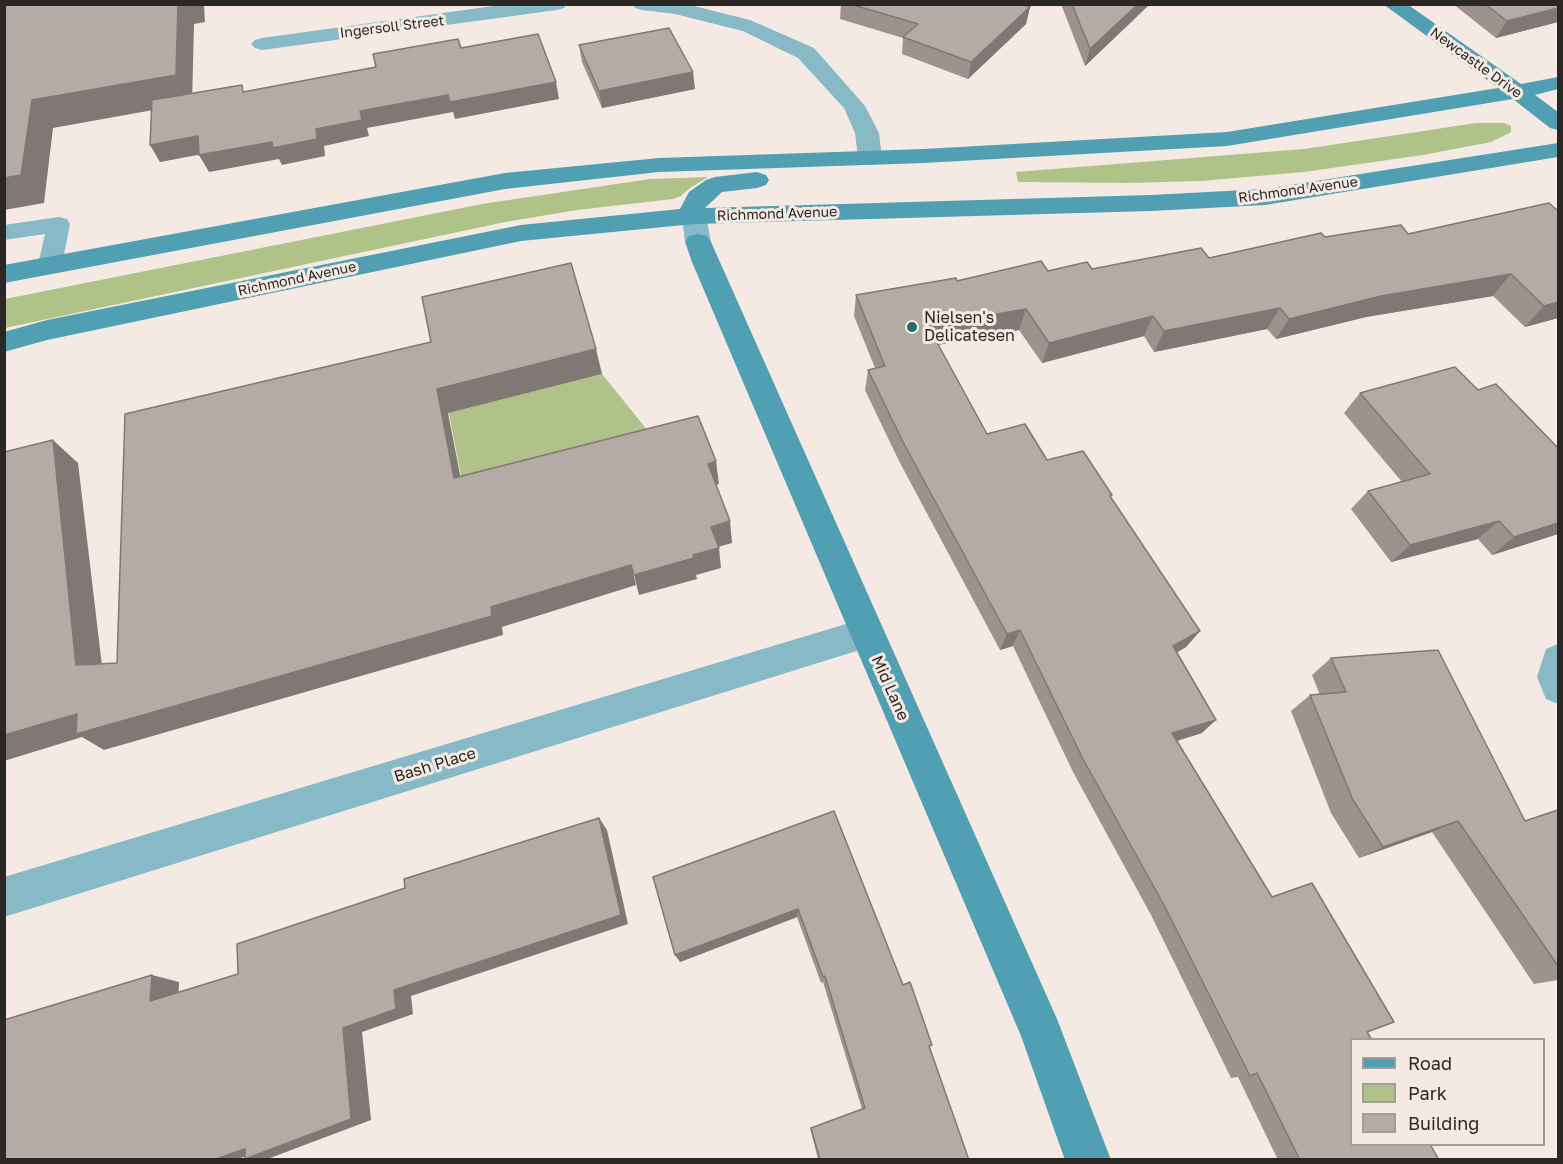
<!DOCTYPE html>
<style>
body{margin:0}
#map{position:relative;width:1563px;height:1164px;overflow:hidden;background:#f4eae3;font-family:"Golos Text",sans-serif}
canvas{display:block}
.frame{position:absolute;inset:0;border:6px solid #2a2724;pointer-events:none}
.legend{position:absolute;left:1350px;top:1038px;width:195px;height:108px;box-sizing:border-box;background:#f4eae3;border:2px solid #a39c97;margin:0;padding:8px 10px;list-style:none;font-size:18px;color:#2a2724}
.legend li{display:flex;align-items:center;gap:12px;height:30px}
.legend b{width:30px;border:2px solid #a39c97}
</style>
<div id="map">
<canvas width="1563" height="1164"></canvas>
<div class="frame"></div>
<ul class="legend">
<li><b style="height:8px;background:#509fb3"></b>Road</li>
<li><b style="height:16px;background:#afc388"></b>Park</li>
<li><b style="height:16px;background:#b5aba5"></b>Building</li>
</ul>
</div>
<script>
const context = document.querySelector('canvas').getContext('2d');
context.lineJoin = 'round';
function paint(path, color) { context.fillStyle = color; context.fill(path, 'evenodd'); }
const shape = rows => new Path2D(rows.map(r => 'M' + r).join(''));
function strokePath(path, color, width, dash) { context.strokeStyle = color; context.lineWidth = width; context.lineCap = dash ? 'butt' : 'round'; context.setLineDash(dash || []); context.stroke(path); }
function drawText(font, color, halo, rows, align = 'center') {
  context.font = font + ' "Golos Text",sans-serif'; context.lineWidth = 6; context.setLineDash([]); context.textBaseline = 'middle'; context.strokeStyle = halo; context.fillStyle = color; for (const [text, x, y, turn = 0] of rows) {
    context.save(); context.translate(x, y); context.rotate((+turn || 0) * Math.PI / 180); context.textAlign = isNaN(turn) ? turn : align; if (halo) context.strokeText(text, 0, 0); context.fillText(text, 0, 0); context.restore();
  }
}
const green = shape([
 [1476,123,1504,123,1511,126,1511,132,1491,142,1423,155,1304,172,1201,181,1127,183,1018,182,1016,172,1304,149],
 [708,177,690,188,681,196,673,199,577,210,505,222,5,328,5,299,482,204,650,179],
 [602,374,657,442,462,480,448,409,501,399]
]);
const lane = shape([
 [59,217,67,219,70,224,62,265,58,271,50,273,42,271,38,265,45,234,4,240,4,225,59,217]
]);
const street = shape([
 [508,4,567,4,564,8,557,10,262,50,255,48,251,44,255,40,262,38,508,4],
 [632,4,686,4,750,20,814,48,865,106,879,133,882,158,878,163,870,165,862,163,858,158,855,133,844,108,798,58,743,31,675,14,642,10,635,8,632,4],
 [694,208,703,210,706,216,711,242,707,248,698,250,689,248,685,242,682,216,685,210,694,208],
 [866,618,878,622,883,633,878,644,866,648,4,917,4,877,866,618],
 [1558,644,1558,704,1546,699,1537,677,1546,649,1558,644]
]);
const secondary = shape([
 [1383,4,1407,4,1521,84,1558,77,1558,89,1535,95,1558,112,1558,130,1550,128,1513,99,1227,146,924,163,659,172,505,189,4,283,4,265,505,173,659,158,924,149,1227,132,1498,88,1383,4],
 [1558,143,1558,157,1265,205,1151,211,694,224,521,241,47,340,4,352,4,332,47,320,521,225,680,209,689,192,706,180,715,177,757,172,766,175,769,180,766,185,757,188,722,192,705,208,1151,195,1265,189,1558,143],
 [698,234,707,236,711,242,1057,1019,1111,1160,1065,1160,1021,1036,692,262,685,242,689,236,698,234]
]);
const wall = shape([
 [841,4,1021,4,1030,7,1026,24,968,79,902,54,903,38,840,19],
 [1061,4,1150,4,1085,66],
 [1453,4,1558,4,1558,22,1496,38],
 [579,45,695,89,602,108,582,62],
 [1549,203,1558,318,1525,327,1493,296,1366,317,1276,339,1267,329,1154,352,1144,336,1042,363,1019,330,938,345,987,434,1047,460,1110,497,1200,631,1186,647,1177,652,1202,733,1177,741,1272,897,1367,1032,1439,1160,1278,1160,1238,1077,1231,1078,1151,915,1073,772,1013,646,1000,650,899,461,865,390,868,370,875,368,854,316,856,295,957,281,1048,271,1092,269,1209,258,1325,237,1408,234],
 [1478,390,1558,448,1558,534,1492,555,1478,539,1391,562,1351,509,1368,491,1402,482,1344,413,1360,393],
 [1331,658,1525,821,1558,810,1558,980,1534,984,1432,832,1359,858,1331,813,1291,711,1310,695,1320,695,1312,675],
 [834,811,903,985,929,1047,969,1160,816,1160,818,1159,810,1128,862,1109,823,982,821,983,797,917,680,962]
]);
const shadedWall = shape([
 [178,4,204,4,205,22,194,24,192,103,53,128,44,203,4,210,4,178,32,100],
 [1138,4,1150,4,1085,66,1090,49],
 [1030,7,1026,24,968,79,971,62],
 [1558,8,1558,22,1496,38,1507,21],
 [693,72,695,89,602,108,599,91],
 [556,82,559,99,455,119,453,112,367,128,369,136,324,146,325,156,282,165,279,159,209,172,199,155,316,129,360,111,448,95],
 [198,136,208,153,160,162,150,145],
 [1511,274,1493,296,1366,317,1276,339,1289,319,1381,296],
 [1558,302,1558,318,1525,327,1544,306],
 [1280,308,1267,329,1154,352,1164,331],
 [1026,309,1019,330,925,347,928,326],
 [1153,316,1144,336,1042,363,1049,343],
 [596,349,602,374,448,413,465,500,454,478,437,389],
 [53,440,78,463,104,683,76,665],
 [716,461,719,484,710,487,708,464],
 [730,521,732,543,714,548,711,527],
 [1499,521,1478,539,1391,562,1410,545],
 [1558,523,1558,534,1492,555,1514,537],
 [719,548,721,568,696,575,697,579,639,595,634,575,693,555],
 [631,565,636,585,502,627,503,635,104,750,82,737,4,761,4,735,77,714,491,607],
 [1020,630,1013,646,1000,650,1007,634],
 [1200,631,1186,647,1161,662,1173,646],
 [1216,720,1202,733,1159,746,1172,733],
 [599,818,607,830,628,924,411,996,413,1014,362,1032,371,1120,270,1158,245,1159,343,1028,394,990],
 [1458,821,1432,832,1359,858,1383,847],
 [798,909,797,917,680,962,675,955],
 [152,975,179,982,178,1006,150,1001],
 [270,1148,235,1160,213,1160,245,1149]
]);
const building = shape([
 [4,4,178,4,176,75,32,100,21,175,4,178,4,4],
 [850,4,1021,4,1030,7,971,62,903,37,918,24,850,4],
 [1072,4,1138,4,1090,49,1072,4],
 [1485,4,1558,4,1558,8,1507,21,1485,4],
 [669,28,693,72,599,91,579,45,669,28],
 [538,34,556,82,450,102,448,95,360,111,362,120,316,129,317,139,273,148,272,142,199,155,198,136,150,145,152,100,242,85,243,92,376,67,373,54,458,39,461,48,538,34],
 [1549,203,1558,211,1558,302,1544,306,1511,274,1381,296,1289,319,1280,308,1164,331,1153,316,1049,343,1026,309,928,326,987,434,1025,424,1047,460,1083,451,1112,495,1110,496,1200,631,1173,646,1216,720,1172,733,1272,897,1312,883,1394,1022,1367,1032,1372,1040,1352,1040,1352,1144,1430,1144,1439,1160,1300,1160,1257,1073,1250,1076,1165,907,1083,759,1020,630,1007,634,903,442,868,370,885,366,856,295,956,278,957,281,1041,261,1048,271,1087,262,1092,269,1201,248,1209,258,1321,233,1325,237,1401,225,1408,234,1549,203],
 [571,263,596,349,437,389,454,478,698,416,716,461,708,464,730,521,711,527,719,548,693,555,694,558,634,575,631,565,491,607,492,616,76,734,77,714,4,735,4,452,53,440,76,665,117,663,125,414,431,342,422,297,571,263],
 [1455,367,1478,390,1496,384,1558,448,1558,523,1514,537,1499,521,1410,545,1368,491,1430,474,1360,393,1455,367],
 [1438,650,1525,821,1558,810,1558,966,1458,821,1383,847,1353,800,1310,695,1346,692,1331,658,1438,650],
 [834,811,903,985,910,982,932,1045,929,1046,969,1160,820,1160,811,1128,865,1108,825,976,823,977,798,909,675,955,653,877,834,811],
 [599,818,621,915,394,990,396,1009,343,1028,351,1119,245,1159,245,1149,213,1160,4,1160,4,1020,152,975,150,1001,238,974,237,944,405,888,404,879,599,818]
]);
const markers = [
 [912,327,6,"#246f6c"]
];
const farStreetnames = [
 ["Ingersoll Street",392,27,-7],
 ["Newcastle Drive",1476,63,36],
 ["Richmond Avenue",1298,190,-8],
 ["Richmond Avenue",777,214,-2],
 ["Richmond Avenue",297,279,-12]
];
const poiNames = [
 ["Nielsen's",924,318],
 ["Delicatesen",924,336]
];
const streetNames = [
 ["Mid Lane",890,688,66],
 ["Bash Place",435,765,-17]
];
paint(green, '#afc388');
paint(lane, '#88b9c7');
paint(street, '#88b9c7');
paint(secondary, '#509fb3');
paint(wall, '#9c938e');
paint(shadedWall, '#7f7874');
paint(building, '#b5aba5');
strokePath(building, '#7f7874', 1.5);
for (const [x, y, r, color] of markers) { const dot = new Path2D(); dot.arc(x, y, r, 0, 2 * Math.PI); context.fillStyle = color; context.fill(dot); strokePath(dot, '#f4eae3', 2); }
drawText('14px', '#2a2724', '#f4eae3', farStreetnames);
drawText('16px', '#2a2724', '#f4eae3', poiNames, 'left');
drawText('16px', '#2a2724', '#f4eae3', streetNames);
</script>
